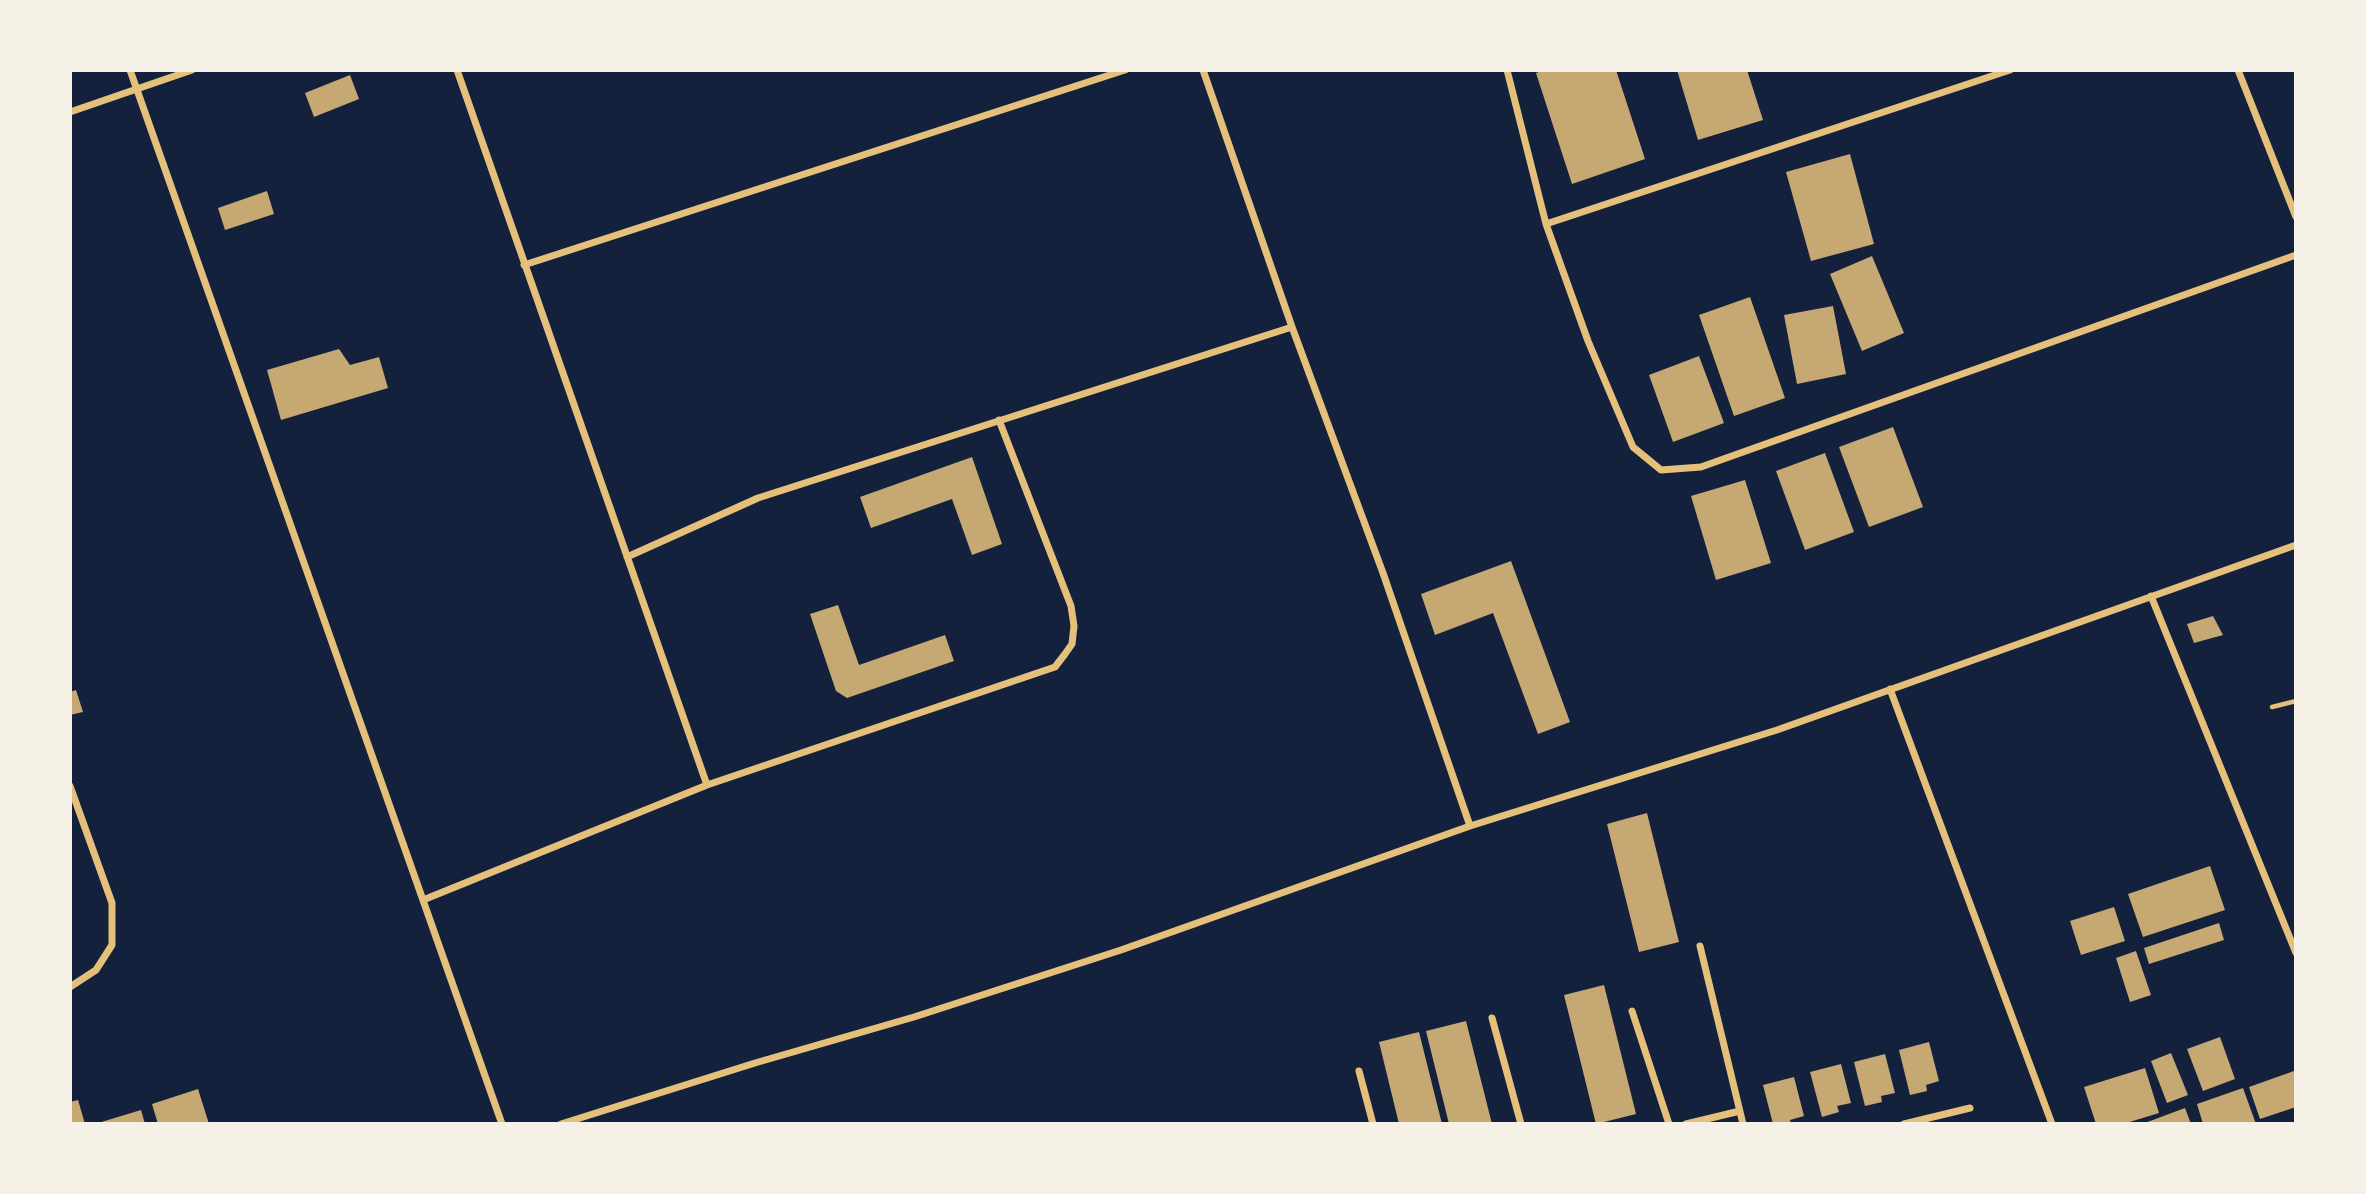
<!DOCTYPE html>
<style>
body{margin:0}
#map{position:relative;width:2366px;height:1194px;overflow:hidden;background:#14213d;font-family:"Roboto Condensed",sans-serif}
canvas{display:block}
.frame{position:absolute;inset:0;border:72px solid #f6f1e7;pointer-events:none}
</style>
<div id="map">
<canvas width="2366" height="1194"></canvas>
<div class="frame"></div>
</div>
<script>
const context = document.querySelector('canvas').getContext('2d');
context.lineJoin = 'round';
function paint(path, color) { context.fillStyle = color; context.fill(path, 'evenodd'); }
const shape = rows => new Path2D(rows.map(r => 'M' + r).join(''));
function strokePath(path, color, width, dash) { context.strokeStyle = color; context.lineWidth = width; context.lineCap = dash ? 'butt' : 'round'; context.setLineDash(dash || []); context.stroke(path); }
const building = shape([
 [1544,70,1616,70,1645,159,1572,184,1536,73],
 [1677,70,1747,70,1763,120,1698,140],
 [350,75,359,99,314,117,305,93],
 [1850,154,1874,244,1811,261,1786,172],
 [267,191,274,214,225,230,218,208],
 [1872,256,1904,333,1862,351,1830,274],
 [1750,297,1785,398,1734,416,1699,315],
 [1833,306,1846,374,1797,384,1784,315],
 [339,349,350,365,379,357,388,388,281,420,267,370],
 [1699,356,1724,423,1673,442,1649,375],
 [1893,427,1923,507,1869,527,1839,447],
 [1825,453,1854,532,1805,550,1776,471],
 [972,457,1002,544,972,555,952,499,871,528,860,497],
 [1745,480,1771,563,1716,580,1691,496],
 [1511,561,1570,722,1538,734,1493,613,1435,635,1421,594],
 [838,605,859,665,945,635,954,661,847,698,836,691,810,614],
 [2213,616,2223,635,2194,643,2187,624],
 [76,690,83,712,70,715,70,692],
 [1647,813,1679,942,1639,952,1607,824],
 [2210,866,2225,910,2143,937,2128,894],
 [2114,907,2125,941,2081,955,2070,921],
 [2219,923,2224,940,2149,964,2144,948],
 [2136,951,2151,995,2130,1002,2116,958],
 [1604,985,1636,1114,1596,1124,1564,995],
 [1466,1021,1492,1124,1449,1124,1426,1031],
 [1419,1032,1442,1124,1399,1124,1379,1042],
 [2220,1037,2235,1079,2203,1091,2187,1049],
 [1929,1042,1939,1081,1926,1085,1927,1091,1910,1095,1899,1050],
 [2171,1053,2188,1095,2167,1103,2151,1061],
 [1885,1054,1895,1093,1881,1096,1882,1102,1865,1106,1854,1062],
 [1841,1064,1851,1103,1837,1106,1839,1112,1822,1117,1810,1072],
 [2145,1068,2159,1113,2123,1124,2096,1124,2084,1087],
 [2294,1071,2296,1078,2296,1107,2260,1119,2249,1087],
 [1794,1077,1804,1116,1790,1120,1791,1124,1773,1124,1763,1085],
 [2243,1088,2256,1124,2203,1124,2197,1104],
 [198,1089,209,1124,158,1124,152,1104],
 [78,1100,85,1124,70,1124,70,1102],
 [2185,1108,2191,1124,2142,1124],
 [141,1110,145,1124,98,1124,98,1123]
]);
const service = shape([
 [2272,707,2296,701]
]);
const minor = shape([
 [130,70,502,1124],
 [1203,70,1292,327,1383,573,1470,826],
 [1507,70,1546,224,1588,341,1633,447,1661,470,1701,467,2296,255],
 [2238,70,2296,217],
 [70,112,192,70],
 [1546,224,2010,70],
 [524,265,1125,70],
 [627,557,758,498,1292,327],
 [2151,596,2296,953],
 [1890,689,2052,1124],
 [707,785,1055,667,1065,654,1072,644,1074,626,1071,606,999,420],
 [70,786,112,903,112,945,96,970,70,987],
 [423,900,707,785,457,70],
 [1700,946,1743,1124],
 [1632,1011,1669,1124],
 [1492,1018,1521,1124],
 [1359,1071,1373,1124],
 [561,1124,755,1063,914,1017,1121,950,1470,826,1777,730,2296,545],
 [1686,1124,1740,1111],
 [1904,1124,1970,1108]
]);
paint(building, '#c6a872');
strokePath(service, '#e5c07b', 4.5);
strokePath(minor, '#e5c07b', 7);
</script>
